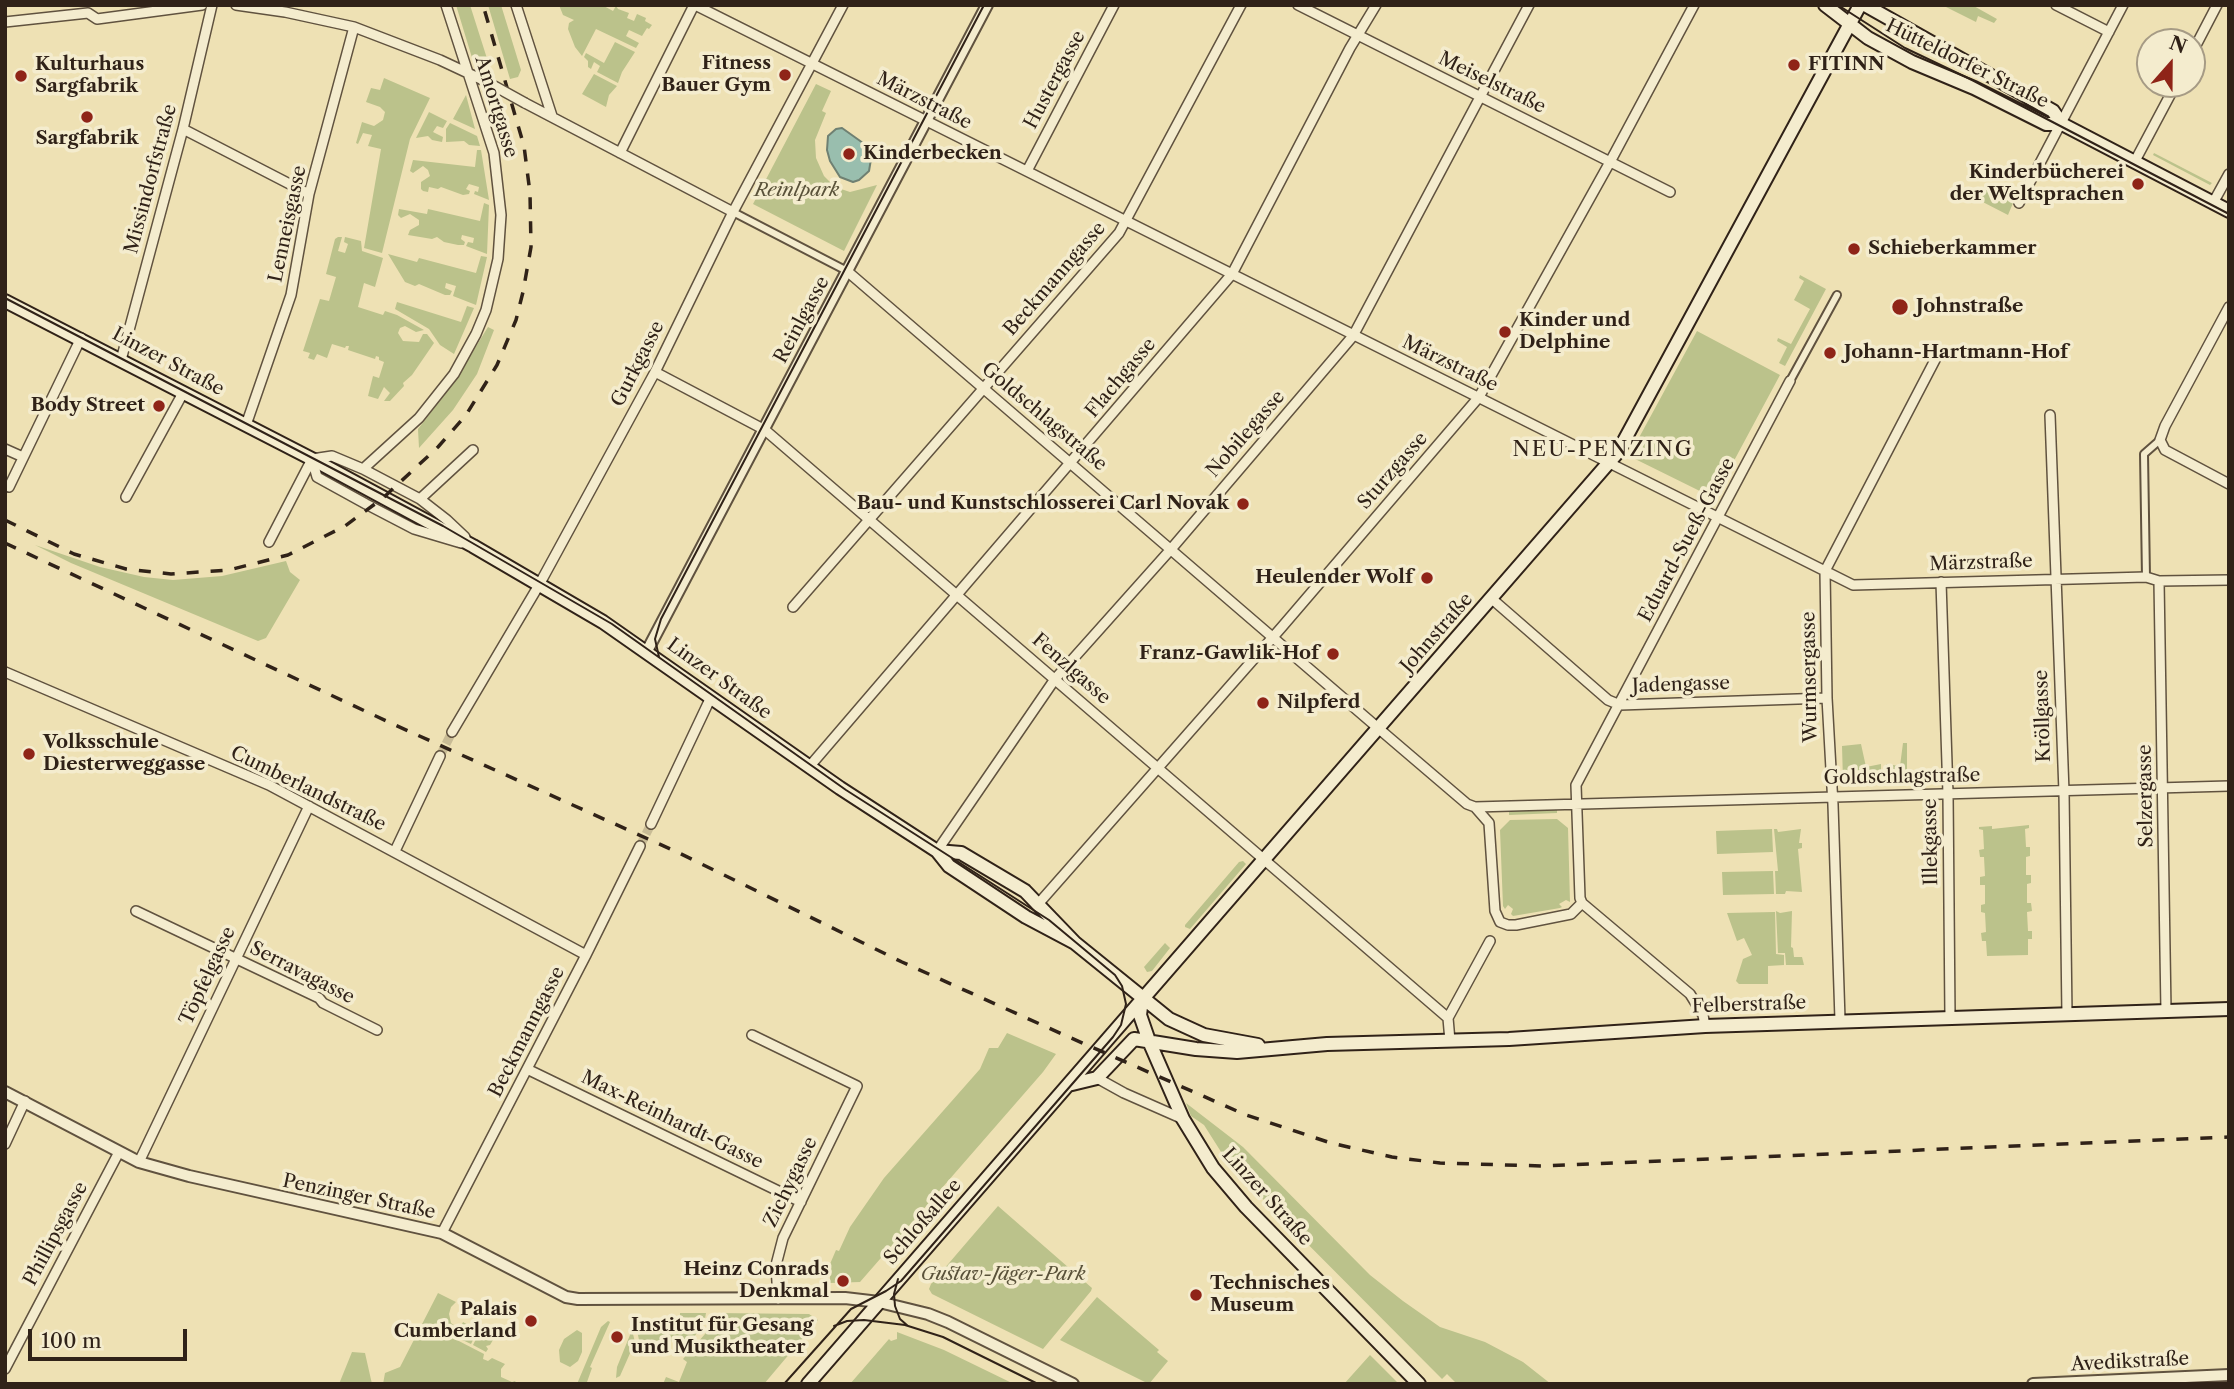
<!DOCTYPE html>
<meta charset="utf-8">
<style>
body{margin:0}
#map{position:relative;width:2234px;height:1389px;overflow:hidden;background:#eee1b4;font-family:"Libre Caslon Text",serif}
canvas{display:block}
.frame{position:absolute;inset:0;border:7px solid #302218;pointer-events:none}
.north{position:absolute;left:2136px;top:28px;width:70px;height:70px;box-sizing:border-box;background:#f4ecce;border:2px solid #a69b85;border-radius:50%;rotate:21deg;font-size:19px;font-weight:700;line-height:28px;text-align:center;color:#302218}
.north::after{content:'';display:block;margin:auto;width:24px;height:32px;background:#8f2418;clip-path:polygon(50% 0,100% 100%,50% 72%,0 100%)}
.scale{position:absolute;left:28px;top:1329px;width:159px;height:32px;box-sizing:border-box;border:4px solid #302218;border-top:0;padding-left:9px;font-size:21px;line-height:24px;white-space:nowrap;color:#302218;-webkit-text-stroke:5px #f4ecce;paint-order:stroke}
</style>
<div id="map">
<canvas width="2234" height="1389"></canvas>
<div class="frame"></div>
<div class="north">N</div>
<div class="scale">100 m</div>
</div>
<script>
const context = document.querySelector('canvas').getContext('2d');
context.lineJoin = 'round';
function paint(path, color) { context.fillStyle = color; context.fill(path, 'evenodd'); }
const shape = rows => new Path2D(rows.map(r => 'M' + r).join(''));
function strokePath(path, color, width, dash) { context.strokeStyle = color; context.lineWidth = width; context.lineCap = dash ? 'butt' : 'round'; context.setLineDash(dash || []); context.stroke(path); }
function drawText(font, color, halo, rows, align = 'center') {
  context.font = font + ' "Libre Caslon Text",serif'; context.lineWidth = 7; context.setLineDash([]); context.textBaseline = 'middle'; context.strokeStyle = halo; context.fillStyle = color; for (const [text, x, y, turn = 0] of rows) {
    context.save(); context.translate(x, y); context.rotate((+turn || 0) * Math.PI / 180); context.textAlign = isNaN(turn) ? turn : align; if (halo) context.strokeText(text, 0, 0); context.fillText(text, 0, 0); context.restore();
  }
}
const green = shape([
 [456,5,470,5,491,71,473,61],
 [488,5,501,5,521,70,518,77,510,79],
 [559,5,602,5,613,11,616,6,618,9,629,13,627,18,634,21,637,14,646,18,645,21,652,25,649,29,647,28,642,36,629,30,626,36,639,43,636,48,596,29,582,56,575,47,568,29,569,23,574,20,563,15],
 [1942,5,1972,5,1997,19,1994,23,1978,16,1976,22],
 [615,42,635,52,622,72,618,83,597,72,600,66,594,62,591,69,588,67,588,61,584,57,586,53,604,63],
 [594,74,617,86,609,95,606,107,582,94],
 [384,78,430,98,410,139,382,253,364,248,381,149,368,146,372,135,363,133,358,144,356,143,362,122,374,126,383,120,385,112,380,107,366,102,371,88,380,90],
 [816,84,831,91,822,111,826,113,815,140,816,158,824,176,835,187,850,192,877,185,844,251,753,204],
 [466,95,475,129,453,119],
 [429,112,447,121,443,128,437,126,433,132,443,137,442,142,432,140,428,136,416,138],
 [450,123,477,136,480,146,469,145,464,141,446,142,446,129],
 [477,150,481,150,489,200,474,194,475,191,478,192,479,187,469,184,466,189,470,191,469,194,463,195,441,187,438,189,429,187,428,192,423,191,421,189,421,182,430,176,428,170,423,166,413,173,410,171,413,160,475,167],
 [2154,153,2212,183,2210,185,2153,155],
 [1983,187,2013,203,2008,215,1977,199],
 [484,203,489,205,487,254,466,246,468,242,473,243,474,238,462,235,461,239,465,242,464,245,458,245,444,242,437,237,432,239,408,235,410,230,419,225,419,220,410,214,401,218,398,215,399,209,427,214,428,209,480,221],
 [338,237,342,237,338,251,345,253,348,244,344,242,345,237,361,241,362,251,383,258,375,287,364,283,358,307,383,315,385,311,397,315,424,330,416,332,405,326,400,328,398,333,403,341,419,342,423,334,427,334,434,343,412,375,403,383,404,386,390,401,384,401,390,393,384,387,378,399,368,396,373,376,379,378,384,362,379,360,379,357,376,356,375,359,348,350,349,346,346,346,345,348,332,344,327,358,317,354,314,360,308,358,310,353,303,351,320,299,329,301,336,277,326,274,335,239],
 [388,254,417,262,419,258,476,273,481,256,487,257,476,305,453,296,456,286,446,283,445,288,452,291,450,295,445,295,419,284,415,286,405,282],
 [1800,275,1826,289,1785,366,1779,363,1787,347,1777,341,1778,338,1791,344,1810,309,1794,300,1804,281,1799,278],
 [397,302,461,322,467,306,474,308,454,354,440,345,429,329,395,309],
 [488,327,494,330,477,374,453,410,419,448,418,429,452,385],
 [1697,331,1780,375,1714,498,1629,456],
 [35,545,100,567,144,577,173,580,222,576,286,561,290,572,300,580,266,638,258,641,71,563],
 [1903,743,1907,743,1907,779,1887,779,1886,764,1900,766],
 [1861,744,1866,767,1881,764,1881,779,1843,781,1842,746],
 [1557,809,1557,813,1509,815,1509,811],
 [1557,819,1568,828,1570,902,1566,900,1559,904,1562,907,1560,908,1513,916,1511,914,1513,909,1508,905,1505,909,1503,906,1500,830,1510,820],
 [2029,825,2029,828,2025,829,2026,847,2030,847,2030,856,2026,857,2026,875,2031,875,2031,883,2027,884,2027,903,2031,903,2032,911,2027,912,2028,931,2032,931,2032,939,2028,939,2028,955,1987,956,1986,941,1982,941,1981,933,1986,932,1985,913,1981,912,1981,905,1985,904,1985,885,1980,885,1980,877,1985,876,1984,857,1980,857,1979,850,1984,849,1983,830,1979,829,1979,827,1992,826,1992,829],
 [1772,829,1773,852,1717,854,1716,831],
 [1774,829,1777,829,1778,832,1801,829,1799,843,1802,843,1802,848,1798,849,1802,892,1786,891,1785,894,1776,894,1775,871,1778,871],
 [1243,861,1246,864,1190,929,1185,927,1185,925,1239,862],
 [1773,871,1774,894,1723,895,1722,872],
 [1776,911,1780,913,1792,911,1791,947,1793,948,1794,957,1802,957,1804,965,1786,965,1785,953,1778,953],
 [1775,912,1776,954,1784,955,1784,965,1768,966,1768,984,1739,984,1736,981,1743,959,1752,955,1744,938,1737,941,1727,913],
 [1165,943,1170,948,1152,971,1147,972,1144,967],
 [1007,1033,1056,1054,1043,1072,860,1282,830,1283,830,1264,836,1250,839,1251,850,1227,884,1178,980,1069,989,1048,998,1048],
 [1186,1103,1243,1147,1370,1275,1403,1301,1440,1327,1485,1342,1523,1362,1551,1384,1457,1384,1447,1374,1442,1379,1230,1166,1204,1125,1191,1116],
 [998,1206,1092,1288,1091,1291,1043,1349,932,1294,929,1289,931,1284],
 [438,1293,456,1302,451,1307,449,1314,451,1323,458,1328,453,1338,484,1354,483,1359,488,1361,492,1358,505,1364,501,1369,501,1377,512,1382,515,1381,517,1384,383,1384,385,1373,400,1367],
 [1097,1297,1159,1350,1157,1352,1168,1361,1149,1384,1060,1340],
 [680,1313,706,1313,704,1324,690,1342,639,1340,637,1330,680,1331],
 [714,1313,809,1314,818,1320,764,1384,663,1384,666,1377,679,1382,687,1362,683,1359,705,1334],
 [608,1321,610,1322,590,1367,592,1368,587,1382,577,1384,601,1327],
 [463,1322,468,1325,468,1328,472,1327,478,1330,471,1344,456,1337],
 [577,1330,582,1333,582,1352,578,1361,570,1367,560,1362,559,1350,564,1339],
 [632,1330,635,1342,620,1376,616,1378,617,1367],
 [480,1331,483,1336,487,1335,493,1340,490,1345,486,1346,488,1349,486,1352,473,1345],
 [897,1332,944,1350,1014,1384,850,1384,889,1339,891,1341,897,1339],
 [352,1352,365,1353,372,1384,339,1384],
 [1370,1355,1399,1384,1344,1384]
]);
const water = shape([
 [842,128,863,143,871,159,869,171,859,180,853,182,840,177,830,161,827,150,828,136,836,129,842,128]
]);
const minorTunnel = shape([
 [440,756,452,732],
 [640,846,651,824]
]);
const pedestrian = shape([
 [733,212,847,271],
 [1790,381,1837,295],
 [2146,577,2144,454,2160,440]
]);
const minor = shape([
 [236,5,285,12,354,27,440,60,487,82],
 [516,5,552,116],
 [695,5,1853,585,2146,577,2159,581,2229,580],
 [1298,5,1670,192],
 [2056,5,2109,32],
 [5,22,88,13,97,19,202,5],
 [2192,53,2217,5],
 [525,103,733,212],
 [183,129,309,194],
 [620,153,694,5],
 [2135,161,2176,84],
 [1027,171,1114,5],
 [2019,203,2123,5],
 [2213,203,2229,174],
 [847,271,1378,728,1467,804,1475,807,1489,823,1495,911,1500,922,1508,925,1516,925,1571,914,1582,903],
 [2229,307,2165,426,2160,440,2165,450,2229,484],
 [121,360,183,129,212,5],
 [655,372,765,430,1448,1018],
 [2050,415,2064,792,2067,1015],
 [246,425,291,295,309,194,354,27],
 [5,449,23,457],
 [312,459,332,456,363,469,420,499,447,520,465,537],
 [312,459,317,477,366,504,414,529,461,543],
 [363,469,419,418,454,374,476,334,486,310,498,259,501,215,494,153,446,5],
 [9,487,81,338],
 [126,497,183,393],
 [420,499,473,450],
 [269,542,312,459],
 [2159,581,2166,1011],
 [1941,582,1948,794,1950,1017],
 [1492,599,1608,700,1620,705,1827,698],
 [793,607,1119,233,1241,5],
 [5,672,269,785,586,955],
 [452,732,539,585,655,372,733,212,843,5],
 [809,767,1232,274,1350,48,1376,5],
 [1475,807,2229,786],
 [651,824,711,697],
 [395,851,440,756],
 [937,851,1055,679,1172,548,1353,336,1529,5],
 [1039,903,1281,628,1479,397,1610,162,1694,5],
 [1582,903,1580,898,1576,785,1790,381],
 [1582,903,1690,994,1703,1015,1705,1026],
 [136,911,319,998,323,1003,377,1030],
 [1840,1020,1833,805,1827,698,1825,571,1935,360],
 [752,1035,857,1086,783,1238,776,1265,778,1299],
 [1450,1041,1448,1018,1490,941],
 [527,1069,801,1202],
 [1097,1078,1124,1093,1183,1119],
 [5,1144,25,1101],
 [139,1162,309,806],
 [442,1233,586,955,640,846],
 [5,1369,119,1152]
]);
const tertiary = shape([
 [647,651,987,5],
 [5,1092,139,1162,189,1176,442,1233,566,1297,578,1299,845,1298,879,1302,928,1314,948,1322,1073,1384],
 [2033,1384,2229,1375]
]);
const secondary = shape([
 [1825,5,1868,38,1912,62,1974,88,2046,124,2062,124,2229,211],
 [1865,5,2053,111,2062,124],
 [5,301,312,459,473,546,603,622,840,788,937,851,949,866,1026,917,1075,943],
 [937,851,961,853,1025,891,1075,943,1169,1019,1204,1035,1258,1045],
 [1142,999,1140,1015,1149,1041,1183,1119,1213,1168,1246,1207,1419,1384],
 [1068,1085,1097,1078,1134,1039,1196,1049,1237,1052,1327,1044,1509,1039,1705,1026,2229,1009],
 [808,1384,1618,452,1860,5]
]);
const tram = shape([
 [1838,5,1905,48,1972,80,2229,214],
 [5,298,443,526,612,624,846,790,1049,920,1115,975,1122,986,1126,1004,1121,1025,1113,1037,901,1281,886,1291,851,1309,784,1384],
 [659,657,655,639,661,619,984,5],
 [898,1279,894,1294,895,1306,900,1319,908,1326],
 [834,1326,847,1321,864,1320,905,1325,943,1337,1038,1384]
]);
const rail = shape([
 [5,520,74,554,126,569,171,574,229,570,288,555,345,526,383,498,438,447,466,415,497,365,516,320,523,292,531,247,530,193,524,146,483,5],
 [5,543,395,725,677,852,902,962,1062,1034,1246,1115,1331,1143,1392,1157,1440,1163,1543,1166,2229,1137]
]);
const minorBridge = shape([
 [487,82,525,103]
]);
const markers = [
 [1794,65,7,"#8f2418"],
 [785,75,7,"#8f2418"],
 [21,76,7,"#8f2418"],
 [87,117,7,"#8f2418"],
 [849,154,7,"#8f2418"],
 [2138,184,7,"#8f2418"],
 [1854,249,7,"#8f2418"],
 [1900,307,9,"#8f2418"],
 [1505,332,7,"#8f2418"],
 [1830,353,7,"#8f2418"],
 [159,406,7,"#8f2418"],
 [1243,504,7,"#8f2418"],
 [1427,578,7,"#8f2418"],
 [1333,654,7,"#8f2418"],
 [1263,703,7,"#8f2418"],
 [29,754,7,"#8f2418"],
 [843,1281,7,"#8f2418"],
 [1196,1295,7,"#8f2418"],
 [531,1321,7,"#8f2418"],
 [617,1337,7,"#8f2418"]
];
const poiNames = [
 ["Fitness",771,64,"right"],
 ["Bauer Gym",771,86,"right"],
 ["Kulturhaus",35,65],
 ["Sargfabrik",35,87],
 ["FITINN",1808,65],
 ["Sargfabrik",87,139,"center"],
 ["Kinderbecken",863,154],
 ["Kinderbücherei",2124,173,"right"],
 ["der Weltsprachen",2124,195,"right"],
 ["Schieberkammer",1868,249],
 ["Johnstraße",1916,307],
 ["Kinder und",1519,321],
 ["Delphine",1519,343],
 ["Johann-Hartmann-Hof",1844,353],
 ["Body Street",145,406,"right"],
 ["Bau- und Kunstschlosserei Carl Novak",1229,504,"right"],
 ["Heulender Wolf",1413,578,"right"],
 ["Franz-Gawlik-Hof",1319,654,"right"],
 ["Nilpferd",1277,703],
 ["Volksschule",43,743],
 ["Diesterweggasse",43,765],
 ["Heinz Conrads",829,1270,"right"],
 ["Denkmal",829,1292,"right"],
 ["Technisches",1210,1284],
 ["Museum",1210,1306],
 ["Palais",517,1310,"right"],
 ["Cumberland",517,1332,"right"],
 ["Institut für Gesang",631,1326],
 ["und Musiktheater",631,1348]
];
const streetNames = [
 ["Hütteldorfer Straße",1967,64,26],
 ["Hustergasse",1055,80,-62],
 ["Meiselstraße",1492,83,26],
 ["Märzstraße",924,101,27],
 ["Amortgasse",496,107,73],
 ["Missindorfstraße",151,179,-75],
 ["Lenneisgasse",288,224,-78],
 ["Beckmanngasse",1055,279,-49],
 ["Reinlgasse",802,320,-62],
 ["Linzer Straße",168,362,28],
 ["Gurkgasse",638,364,-63],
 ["Märzstraße",1450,364,26],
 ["Flachgasse",1121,378,-50],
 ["Goldschlagstraße",1044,417,40],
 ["Nobilegasse",1246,434,-49],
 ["Sturzgasse",1393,471,-49],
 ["Eduard-Sueß-Gasse",1687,540,-62],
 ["Märzstraße",1981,563,-2],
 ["Johnstraße",1437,633,-49],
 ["Fenzlgasse",1071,669,41],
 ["Wurmsergasse",1810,677,-91],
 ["Linzer Straße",719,679,36],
 ["Jadengasse",1681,685,-2],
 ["Kröllgasse",2043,716,-92],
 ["Goldschlagstraße",1902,777,-1],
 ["Cumberlandstraße",308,789,26],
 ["Selzergasse",2146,796,-91],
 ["Illekgasse",1931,842,-91],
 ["Serravagasse",302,973,27],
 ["Töpfelgasse",208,976,-65],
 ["Felberstraße",1749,1005,-2],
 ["Beckmanngasse",527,1032,-63],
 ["Max-Reinhardt-Gasse",672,1120,26],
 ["Zichygasse",791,1182,-64],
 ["Penzinger Straße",359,1197,12],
 ["Linzer Straße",1267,1197,48],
 ["Schloßallee",923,1222,-49],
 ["Phillipsgasse",56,1234,-62],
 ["Avedikstraße",2130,1362,-3]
];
const parkNames = [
 ["Reinlpark",797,191],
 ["Gustav-Jäger-Park",1003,1275]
];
const neighbourhoodNames = [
 ["NEU-PENZING",1603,450]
];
paint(green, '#bbc28b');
paint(water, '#99beae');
strokePath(water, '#6f8072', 2);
strokePath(minorTunnel, '#c8bb95', 9, [9, 4.5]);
strokePath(pedestrian, '#60523f', 10);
strokePath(minor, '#60523f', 12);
strokePath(tertiary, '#60523f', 14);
strokePath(secondary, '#302218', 16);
strokePath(pedestrian, '#f4ecce', 6);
strokePath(minor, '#f4ecce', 9);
strokePath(tertiary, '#f4ecce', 10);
strokePath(secondary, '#f4ecce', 12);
strokePath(tram, '#302218', 2);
strokePath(rail, '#302218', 3.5, [12, 12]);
strokePath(minorBridge, '#60523f', 12, []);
strokePath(minorBridge, '#f4ecce', 9);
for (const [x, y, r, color] of markers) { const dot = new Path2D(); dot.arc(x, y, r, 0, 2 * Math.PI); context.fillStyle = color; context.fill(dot); strokePath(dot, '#f4ecce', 2.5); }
drawText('bold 19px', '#302218', '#f4ecce', poiNames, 'left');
drawText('19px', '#302218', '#f4ecce', streetNames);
drawText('italic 19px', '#5a523a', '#f4ecce', parkNames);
context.letterSpacing = '2px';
drawText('21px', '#302218', '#f4ecce', neighbourhoodNames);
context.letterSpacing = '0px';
</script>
